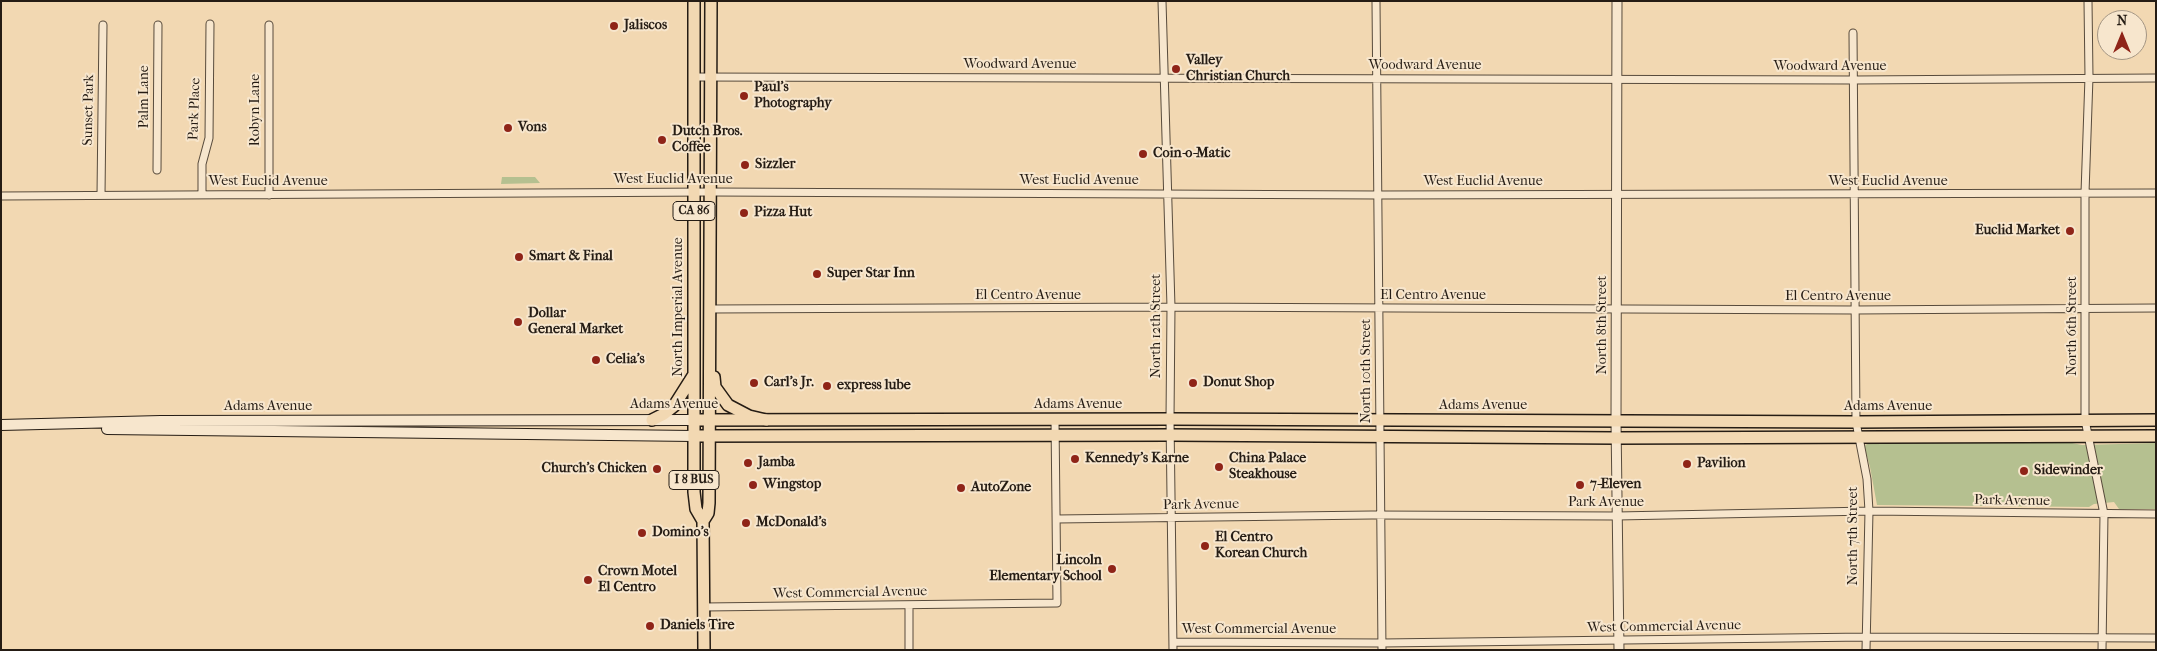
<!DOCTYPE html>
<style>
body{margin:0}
#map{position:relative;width:2157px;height:651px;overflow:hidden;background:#f2d8b2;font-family:"IM FELL French Canon",serif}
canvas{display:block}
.frame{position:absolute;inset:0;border:2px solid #251c14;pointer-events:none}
.north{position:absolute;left:2097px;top:10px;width:50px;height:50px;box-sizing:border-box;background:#f7e6cd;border:1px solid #a39583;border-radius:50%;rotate:0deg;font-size:14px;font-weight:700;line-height:20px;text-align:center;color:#251c14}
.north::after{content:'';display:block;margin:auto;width:18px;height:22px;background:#8f2418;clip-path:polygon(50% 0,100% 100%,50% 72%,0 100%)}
</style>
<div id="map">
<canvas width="2157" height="651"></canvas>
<div class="frame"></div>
<div class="north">N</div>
</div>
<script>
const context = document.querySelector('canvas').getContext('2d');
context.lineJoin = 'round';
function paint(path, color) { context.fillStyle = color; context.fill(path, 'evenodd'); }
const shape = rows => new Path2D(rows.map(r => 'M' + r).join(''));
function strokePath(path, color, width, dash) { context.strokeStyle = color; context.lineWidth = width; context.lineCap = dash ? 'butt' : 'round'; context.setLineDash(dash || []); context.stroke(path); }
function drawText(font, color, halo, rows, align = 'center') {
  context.font = font + ' "IM FELL French Canon",serif'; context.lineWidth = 4; context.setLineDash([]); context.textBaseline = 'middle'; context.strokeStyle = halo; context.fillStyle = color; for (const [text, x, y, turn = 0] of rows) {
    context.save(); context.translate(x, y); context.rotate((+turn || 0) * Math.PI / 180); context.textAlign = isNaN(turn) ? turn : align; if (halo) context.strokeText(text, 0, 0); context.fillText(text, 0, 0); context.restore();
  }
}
const green = shape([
 [502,177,535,177,540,183,501,184],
 [1871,442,2072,443,2082,445,2156,443,2156,509,2119,509,2114,502,2094,504,2089,507,1877,505,1870,467,1864,446]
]);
const minor = shape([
 [1162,1,1171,307,1170,419,1173,650],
 [2088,1,2089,77,2085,193,2085,420,2104,514,2102,650],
 [1376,2,1382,650],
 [1853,33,1856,422,1867,479,1869,511,1866,650],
 [694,77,1855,80,2156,78],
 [157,170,158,25],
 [101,195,103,25],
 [202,195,202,164,209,138,210,24],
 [269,195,269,25],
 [1,196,711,192,1379,195,2156,193],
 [711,309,1171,307,1855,310,2156,308],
 [1057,519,1372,515,1617,516,1869,511,2156,514],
 [909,605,909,650],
 [704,607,1057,603,1055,420],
 [1173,642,1382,643,1866,637,2156,638]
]);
const tertiary = shape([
 [1617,1,1616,421,1619,650]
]);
const secondary = shape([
 [1,425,161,421,694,420],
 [107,429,694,436]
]);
const primary = shape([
 [694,420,1170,419,1856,422,2156,420],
 [694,436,1170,435,1616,438,2156,436]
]);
const trunk = shape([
 [694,1,694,492,696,509,703,521,704,650],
 [714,377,715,387,728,405,749,416,766,420],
 [652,420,664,414,674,406,693,376],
 [703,521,708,513,709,503,711,1]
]);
const markers = [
 [614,26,5,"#8f2418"],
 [1176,69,5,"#8f2418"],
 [744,96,5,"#8f2418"],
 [508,128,5,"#8f2418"],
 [662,140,5,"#8f2418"],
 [1143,154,5,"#8f2418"],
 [745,165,5,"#8f2418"],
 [744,213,5,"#8f2418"],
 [2070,231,5,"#8f2418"],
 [519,257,5,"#8f2418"],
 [817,274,5,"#8f2418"],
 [518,322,5,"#8f2418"],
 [596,360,5,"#8f2418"],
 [754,383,5,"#8f2418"],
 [1193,383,5,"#8f2418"],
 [827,386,5,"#8f2418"],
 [1075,459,5,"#8f2418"],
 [748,463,5,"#8f2418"],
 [1687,464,5,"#8f2418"],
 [1219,467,5,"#8f2418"],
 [657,469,5,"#8f2418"],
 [2024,471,5,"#8f2418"],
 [753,485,5,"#8f2418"],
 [1580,485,5,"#8f2418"],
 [961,488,5,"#8f2418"],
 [746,523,5,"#8f2418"],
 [642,533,5,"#8f2418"],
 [1205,546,5,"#8f2418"],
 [1112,569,5,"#8f2418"],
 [588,580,5,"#8f2418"],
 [650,626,5,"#8f2418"]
];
const shields = [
 [694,211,42],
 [694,480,50]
];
const shieldNames = [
 ["CA 86",694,211],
 ["I 8 BUS",694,480]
];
const poiNames = [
 ["Jaliscos",624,26],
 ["Valley",1186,61],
 ["Christian Church",1186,77],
 ["Paul's",754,88],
 ["Photography",754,104],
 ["Vons",518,128],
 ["Dutch Bros.",672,132],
 ["Coffee",672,148],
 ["Coin-o-Matic",1153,154],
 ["Sizzler",755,165],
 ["Pizza Hut",754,213],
 ["Euclid Market",2060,231,"right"],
 ["Smart & Final",529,257],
 ["Super Star Inn",827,274],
 ["Dollar",528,314],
 ["General Market",528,330],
 ["Celia's",606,360],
 ["Carl's Jr.",764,383],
 ["Donut Shop",1203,383],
 ["express lube",837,386],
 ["Kennedy's Karne",1085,459],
 ["China Palace",1229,459],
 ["Steakhouse",1229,475],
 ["Jamba",758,463],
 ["Pavilion",1697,464],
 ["Church's Chicken",647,469,"right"],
 ["Sidewinder",2034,471],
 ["Wingstop",763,485],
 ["7-Eleven",1590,485],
 ["AutoZone",971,488],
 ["McDonald's",756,523],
 ["Domino's",652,533],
 ["El Centro",1215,538],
 ["Korean Church",1215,554],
 ["Lincoln",1102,561,"right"],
 ["Elementary School",1102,577,"right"],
 ["Crown Motel",598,572],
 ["El Centro",598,588],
 ["Daniels Tire",660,626]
];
const streetNames = [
 ["Woodward Avenue",1020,65],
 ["Woodward Avenue",1425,66],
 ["Woodward Avenue",1830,67],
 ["Palm Lane",145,97,-90],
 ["Park Place",195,109,-88],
 ["Sunset Park",89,110,-89],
 ["Robyn Lane",256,110,-90],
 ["West Euclid Avenue",673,180],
 ["West Euclid Avenue",1079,181],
 ["West Euclid Avenue",268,182],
 ["West Euclid Avenue",1483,182],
 ["West Euclid Avenue",1888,182],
 ["El Centro Avenue",1028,296],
 ["El Centro Avenue",1433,296],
 ["El Centro Avenue",1838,297],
 ["North Imperial Avenue",679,307,-90],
 ["North 8th Street",1603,325,-90],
 ["North 12th Street",1157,326,-90],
 ["North 6th Street",2073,326,-90],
 ["North 10th Street",1367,371,-90],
 ["Adams Avenue",674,405],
 ["Adams Avenue",1078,405],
 ["Adams Avenue",1483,406],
 ["Adams Avenue",268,407],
 ["Adams Avenue",1888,407],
 ["Park Avenue",2012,501,1],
 ["Park Avenue",1606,503],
 ["Park Avenue",1201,505,-1],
 ["North 7th Street",1854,536,-90],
 ["West Commercial Avenue",850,593,-1],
 ["West Commercial Avenue",1664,627,-1],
 ["West Commercial Avenue",1259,630]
];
paint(green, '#b5c090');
strokePath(minor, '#584b3c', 9);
strokePath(tertiary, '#584b3c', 11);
strokePath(secondary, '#251c14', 12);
strokePath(primary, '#251c14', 14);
strokePath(trunk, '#251c14', 14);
strokePath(minor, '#f7e6cd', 7);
strokePath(tertiary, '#f7e6cd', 9);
strokePath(secondary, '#f7e6cd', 10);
strokePath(primary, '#f2d8b2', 11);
strokePath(trunk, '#f2d8b2', 11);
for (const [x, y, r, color] of markers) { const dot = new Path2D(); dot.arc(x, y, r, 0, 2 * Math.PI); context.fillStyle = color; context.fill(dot); strokePath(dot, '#f7e6cd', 2); }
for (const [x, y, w] of shields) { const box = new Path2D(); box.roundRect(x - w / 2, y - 9.5, w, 19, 4); context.fillStyle = '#f7e6cd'; context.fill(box); strokePath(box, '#251c14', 1); }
drawText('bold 12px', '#251c14', null, shieldNames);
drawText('bold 14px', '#251c14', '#f7e6cd', poiNames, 'left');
drawText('14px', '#251c14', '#f7e6cd', streetNames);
</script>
